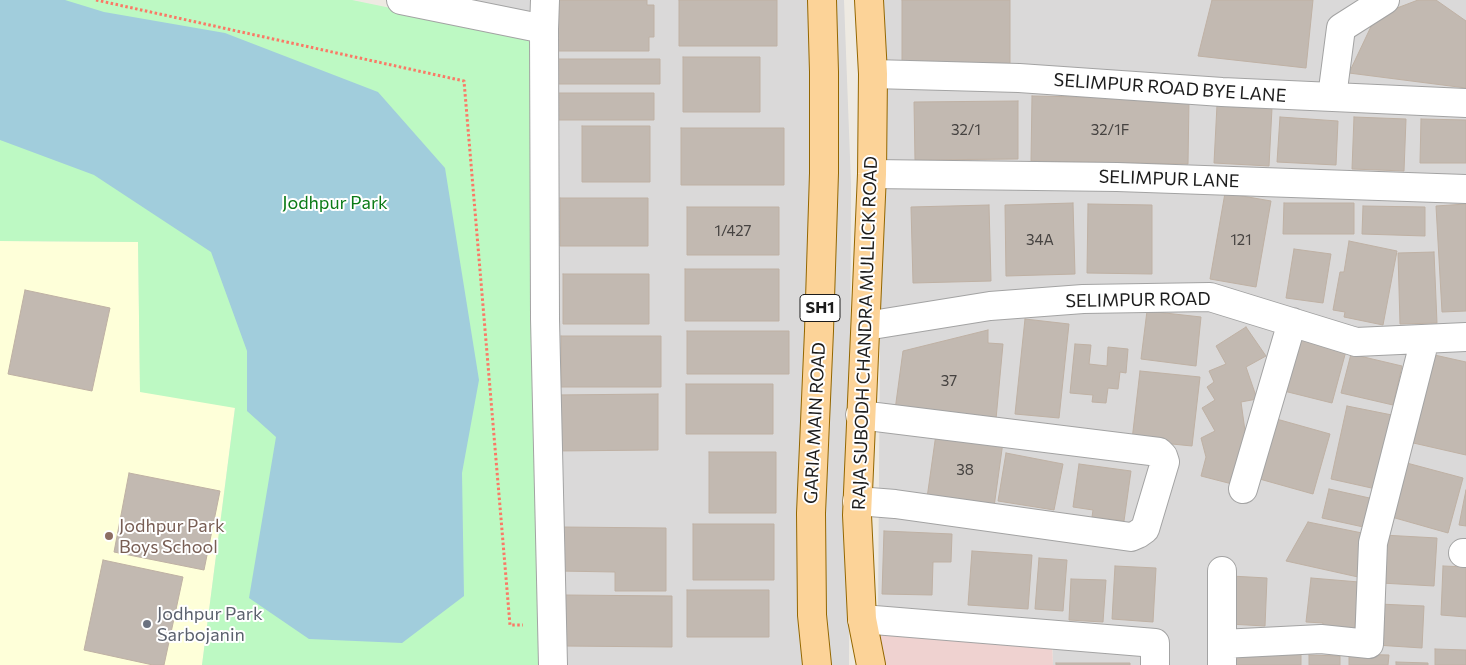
<!DOCTYPE html>
<style>
body{margin:0}
canvas{display:block;background:#eeeae2}
</style>
<canvas width="1466" height="665"></canvas>
<script>
const context = document.querySelector('canvas').getContext('2d');
context.lineJoin = 'round';
function paint(path, color) { context.fillStyle = color; context.fill(path, 'evenodd'); }
const shape = rows => new Path2D(rows.map(r => 'M' + r).join(''));
function strokePath(path, color, width, dash) { context.strokeStyle = color; context.lineWidth = width; context.lineCap = dash ? 'butt' : 'round'; context.setLineDash(dash || []); context.stroke(path); }
function drawText(font, color, halo, rows, align = 'center') {
  context.font = font + ' Commissioner,sans-serif'; context.lineWidth = 4; context.setLineDash([]); context.textBaseline = 'middle'; context.strokeStyle = halo; context.fillStyle = color; for (const [text, x, y, turn = 0] of rows) {
    context.save(); context.translate(x, y); context.rotate((+turn || 0) * Math.PI / 180); context.textAlign = isNaN(turn) ? turn : align; if (halo) context.strokeText(text, 0, 0); context.fillText(text, 0, 0); context.restore();
  }
}
const residential = shape([
 [445,0,535,0,535,19],
 [547,0,844,0,851,184,849,665,557,665],
 [868,0,1466,0,1466,330,1358,330,1211,291,879,321],
 [1215,306,1466,346,1466,665,1053,665,1052,629,878,616,880,336,1001,312]
]);
const commercial = shape([
 [873,634,1052,644,1053,665,874,665]
]);
const education = shape([
 [0,241,138,242,140,391,235,407,202,665,0,665]
]);
const park = shape([
 [0,0,352,0,536,38,545,665,202,665,235,408,140,392,138,242,0,241]
]);
const water = shape([
 [0,0,65,0,104,12,225,33,378,92,445,168,479,380,462,473,464,596,402,643,309,639,249,598,276,437,247,411,247,351,211,252,94,175,0,140]
]);
const building = shape([
 [558,0,647,0,647,5,654,5,654,37,649,37,649,51,558,51,558,0],
 [679,0,777,0,777,46,679,46,679,0],
 [902,0,1010,0,1010,68,902,68,902,0],
 [1212,0,1313,0,1306,68,1198,56,1212,0],
 [1418,0,1436,0,1466,21,1466,88,1349,73,1376,16,1418,0],
 [683,57,760,57,760,112,683,112,683,57],
 [557,59,660,59,660,84,557,84,557,59],
 [557,93,654,93,654,120,557,120,557,93],
 [1032,96,1189,99,1188,164,1031,161,1032,96],
 [1018,101,1018,159,915,160,914,102,1018,101],
 [1217,105,1272,108,1269,166,1214,163,1217,105],
 [1280,117,1338,121,1336,165,1277,162,1280,117],
 [1354,117,1406,119,1404,171,1352,169,1354,117],
 [1421,119,1466,120,1466,163,1420,163,1421,119],
 [582,126,650,126,650,182,582,182,582,126],
 [681,128,784,128,784,185,681,185,681,128],
 [1225,193,1271,201,1256,287,1210,279,1225,193],
 [560,198,648,198,648,246,560,246,560,198],
 [1073,203,1075,274,1006,276,1005,205,1073,203],
 [1284,203,1354,203,1354,234,1283,234,1284,203],
 [1088,204,1152,205,1152,274,1087,273,1088,204],
 [1466,204,1466,311,1442,312,1436,206,1466,204],
 [989,205,991,281,913,283,911,207,989,205],
 [1363,206,1425,207,1425,236,1362,234,1363,206],
 [687,207,779,207,779,255,687,255,687,207],
 [1349,241,1397,251,1383,325,1344,317,1345,312,1333,310,1340,272,1344,272,1349,241],
 [1294,249,1331,254,1323,303,1286,298,1294,249],
 [1434,252,1437,323,1400,324,1398,253,1434,252],
 [685,269,779,269,779,321,685,321,685,269],
 [563,274,649,274,649,324,563,324,563,274],
 [25,290,110,308,92,391,8,374,25,290],
 [1147,311,1201,317,1196,366,1141,359,1147,311],
 [1025,319,1069,324,1059,418,1015,414,1025,319],
 [1246,327,1266,356,1246,367,1257,399,1241,402,1246,438,1236,485,1201,476,1206,457,1201,438,1215,431,1202,408,1215,400,1207,387,1214,382,1209,371,1226,364,1216,346,1246,327],
 [988,330,988,343,1003,344,996,419,895,410,903,351,988,330],
 [687,331,789,331,789,374,687,374,687,331],
 [561,336,661,336,661,387,561,387,561,336],
 [1297,338,1346,351,1332,403,1284,391,1297,338],
 [1075,344,1091,345,1089,364,1107,366,1108,347,1128,349,1126,373,1120,372,1118,389,1108,388,1106,403,1092,402,1093,395,1070,393,1075,344],
 [1351,354,1402,366,1393,405,1341,393,1351,354],
 [1430,354,1466,362,1466,455,1409,442,1430,354],
 [1140,371,1200,377,1192,446,1132,440,1140,371],
 [686,384,773,384,773,434,686,434,686,384],
 [658,394,658,450,555,451,554,395,658,394],
 [1347,406,1392,415,1376,489,1331,479,1347,406],
 [1273,418,1330,434,1313,494,1256,478,1273,418],
 [936,434,1003,442,994,507,927,498,936,434],
 [709,452,776,452,776,513,709,513,709,452],
 [1006,453,1063,464,1054,510,998,501,1006,453],
 [1403,462,1463,478,1448,533,1388,516,1403,462],
 [1079,464,1131,471,1124,521,1092,517,1093,510,1073,507,1079,464],
 [129,473,220,491,204,570,114,552,129,473],
 [1329,489,1374,499,1368,528,1322,518,1329,489],
 [1466,490,1466,526,1459,525,1466,490],
 [1308,522,1367,534,1358,577,1286,561,1308,522],
 [693,524,774,524,774,580,693,580,693,524],
 [560,527,666,528,666,591,615,591,615,572,559,571,560,527],
 [884,531,952,534,951,562,933,562,932,595,882,594,884,531],
 [1383,535,1437,538,1434,586,1381,583,1383,535],
 [972,551,1032,555,1028,609,968,605,972,551],
 [1039,558,1067,560,1063,611,1035,609,1039,558],
 [103,560,183,577,164,665,153,665,84,650,103,560],
 [1115,566,1156,568,1153,622,1112,619,1115,566],
 [1443,566,1466,567,1466,617,1441,615,1443,566],
 [1231,576,1267,578,1265,626,1229,624,1231,576],
 [1311,578,1359,582,1354,634,1322,631,1323,623,1306,622,1311,578],
 [1071,579,1106,580,1103,622,1069,620,1071,579],
 [687,590,769,590,769,637,687,637,687,590],
 [564,595,672,596,672,647,564,646,564,595],
 [1378,604,1424,606,1422,648,1376,645,1378,604],
 [1231,645,1301,647,1301,665,1230,665,1231,645],
 [1435,649,1466,650,1466,665,1435,665,1435,649],
 [1349,654,1389,655,1388,665,1349,665,1349,654],
 [1309,655,1340,656,1340,665,1309,665,1309,655],
 [1396,662,1428,663,1428,665,1396,665,1396,662],
 [1056,663,1130,663,1130,665,1056,665,1056,663]
]);
const path = shape([
 [96,0,464,81,510,625,523,625]
]);
const minor = shape([
 [401,0,544,29,545,0],
 [544,29,545,319,553,665],
 [873,74,1019,78,1222,92,1466,103],
 [1332,97,1341,28,1385,0],
 [872,174,1117,177,1466,189],
 [866,326,990,306,1083,299,1210,297,1356,342,1466,337],
 [1243,489,1292,322],
 [857,501,895,504,1131,537,1138,534,1145,529,1165,462,1163,456,1159,452,860,415],
 [1463,553,1466,553],
 [862,619,1155,643,1155,665],
 [1222,644,1321,639,1369,644,1373,543,1425,339],
 [1222,665,1222,571]
]);
const major = shape([
 [869,0,873,74,872,174,857,515,862,619,871,665],
 [817,665,812,615,811,513,819,331,824,173,824,72,822,0]
]);
const markers = [
 [109,536,5,"#8d6e63"],
 [147,624,5,"#6b7280"]
];
const numberNames = [
 ["32/1",966,130],
 ["32/1F",1110,130],
 ["1/427",733,231],
 ["34A",1040,240],
 ["121",1241,240],
 ["37",949,381],
 ["38",965,470]
];
const shields = [
 [820,308,40]
];
const shieldNames = [
 ["SH1",820,308]
];
const streetNames = [
 ["SELIMPUR ROAD BYE LANE",1170,88,4],
 ["SELIMPUR LANE",1169,179,2],
 ["SELIMPUR ROAD",1138,300,-1],
 ["RAJA SUBODH CHANDRA MULLICK ROAD",865,333,-88],
 ["GARIA MAIN ROAD",815,423,-87]
];
const parkNames = [
 ["Jodhpur Park",335,203]
];
const educationNames = [
 ["Jodhpur Park",119,526],
 ["Boys School",119,547]
];
const worshipNames = [
 ["Jodhpur Park",157,614],
 ["Sarbojanin",157,635]
];
paint(residential, '#dad9d9');
paint(commercial, '#efd2d0');
paint(education, '#feffd9');
paint(park, '#bdf9c3');
paint(water, '#a1cddc');
paint(building, '#c2b9b1');
strokePath(building, '#bfb1a4', 1);
strokePath(minor, '#a3a3a3', 30);
strokePath(major, '#946700', 30);
strokePath(path, '#fa7966', 3, [2.5, 2.5]);
strokePath(minor, '#fff', 28);
strokePath(major, '#fcd398', 28);
for (const [x, y, r, color] of markers) { const dot = new Path2D(); dot.arc(x, y, r, 0, 2 * Math.PI); context.fillStyle = color; context.fill(dot); strokePath(dot, '#fff', 2); }
drawText('15px', '#464341', null, numberNames);
for (const [x, y, w] of shields) { const box = new Path2D(); box.roundRect(x - w / 2, y - 13.5, w, 27, 4); context.fillStyle = '#fff'; context.fill(box); strokePath(box, '#1c1c1c', 1); }
drawText('bold 16px', '#1c1c1c', null, shieldNames);
drawText('18px', '#1c1c1c', '#fff', streetNames);
drawText('18px', '#0a7a16', '#fff', parkNames);
drawText('18px', '#785e54', '#fff', educationNames, 'left');
drawText('18px', '#5b616d', '#fff', worshipNames, 'left');
</script>
